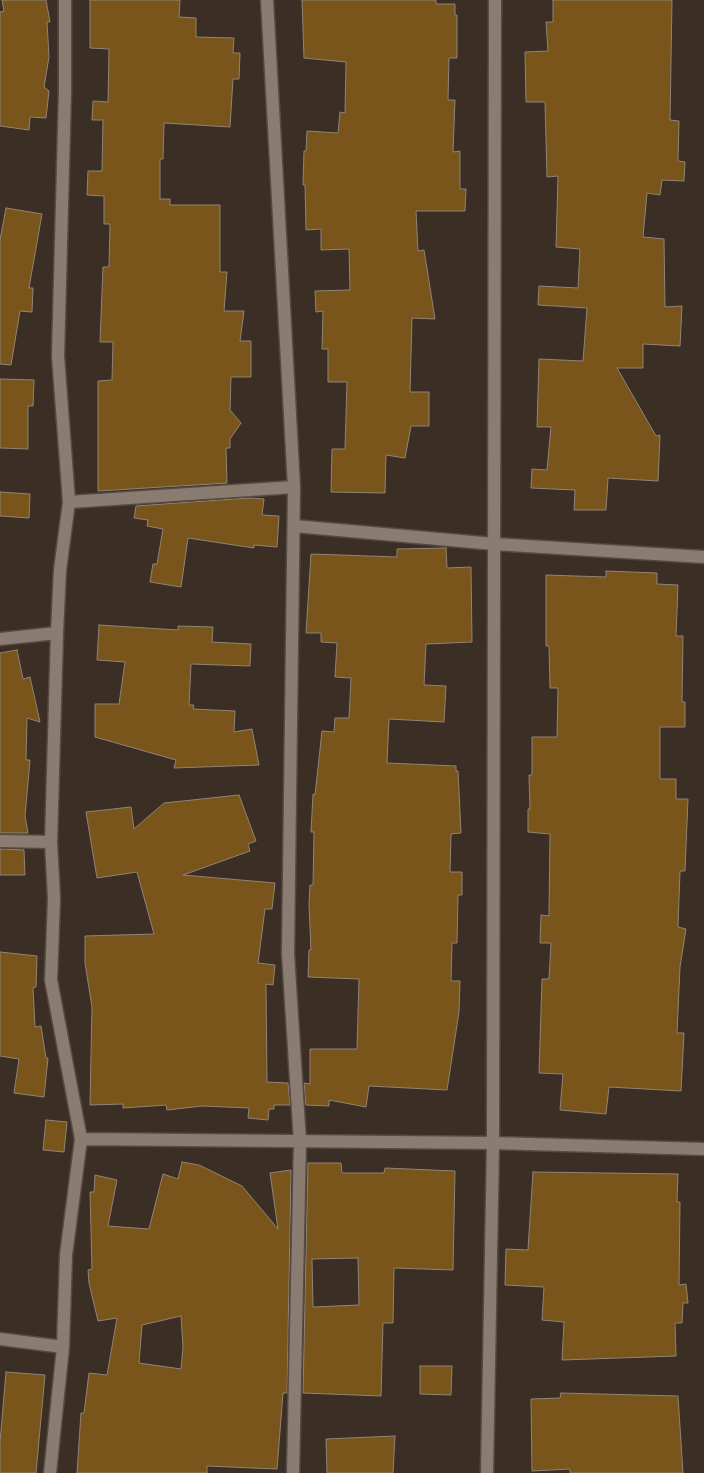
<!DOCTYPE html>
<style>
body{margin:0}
canvas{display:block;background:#3b2e25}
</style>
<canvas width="704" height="1473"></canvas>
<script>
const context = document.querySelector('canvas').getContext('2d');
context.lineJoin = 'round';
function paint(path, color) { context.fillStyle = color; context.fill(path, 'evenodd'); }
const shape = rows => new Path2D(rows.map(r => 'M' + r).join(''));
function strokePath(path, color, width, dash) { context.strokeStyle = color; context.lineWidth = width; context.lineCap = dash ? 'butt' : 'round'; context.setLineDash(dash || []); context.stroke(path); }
const building = shape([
 [2,0,46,0,50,22,47,22,49,57,44,87,49,91,46,118,30,117,29,130,0,126,0,12,4,11,2,0],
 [90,0,180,0,179,17,196,18,196,37,234,38,233,53,240,53,239,79,233,79,230,127,164,123,163,159,160,159,160,199,170,199,170,205,220,205,220,272,227,272,224,311,244,311,240,341,251,341,251,377,231,377,230,410,241,423,230,439,230,448,226,448,227,483,98,491,98,381,112,380,113,342,100,342,103,267,109,267,110,224,104,224,104,196,87,195,88,171,102,171,103,120,92,120,93,101,108,102,109,49,90,48,90,0],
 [302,0,436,0,436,4,455,4,455,15,457,15,457,58,449,58,448,100,455,100,453,152,460,151,460,189,466,189,465,211,416,211,418,251,424,250,435,319,412,318,410,392,429,392,429,426,411,426,405,458,386,455,385,493,331,492,332,449,345,449,347,382,328,382,328,349,322,349,323,311,316,312,315,291,350,290,349,249,321,250,321,229,306,230,305,185,303,185,304,151,306,151,307,131,338,133,340,112,345,113,346,62,304,58,302,0],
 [553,0,672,0,670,120,679,121,678,161,685,162,684,181,662,180,660,195,647,193,643,237,664,239,665,307,682,306,680,346,643,344,643,368,617,368,656,436,660,435,658,481,608,478,606,510,574,510,575,490,531,488,532,469,547,470,551,427,537,427,539,359,583,361,587,308,538,305,539,286,578,288,580,249,556,247,558,176,547,177,545,102,526,102,525,52,548,51,546,22,553,22,553,0],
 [6,208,42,214,29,288,33,288,32,312,20,311,11,365,0,364,0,240,6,208],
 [0,379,34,380,33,406,28,406,28,449,0,448,0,379],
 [0,492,30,494,29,518,0,516,0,492],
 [249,498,264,499,262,515,279,516,277,547,254,545,254,548,188,538,181,587,150,582,153,564,157,564,163,529,147,526,148,520,134,518,136,506,249,498],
 [446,548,447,568,471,567,472,642,426,644,424,685,446,686,444,722,389,719,387,763,456,766,456,771,458,771,461,833,451,834,450,872,462,872,462,895,458,895,457,943,452,943,451,981,460,981,459,1012,447,1090,369,1086,366,1107,329,1100,329,1106,306,1105,304,1083,310,1084,310,1049,357,1049,359,979,308,977,309,950,311,950,309,905,310,885,313,885,314,832,311,832,313,794,315,795,322,731,334,732,335,718,349,718,351,678,335,677,337,643,321,642,321,633,306,633,311,554,397,557,397,549,446,548],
 [606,571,657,573,657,584,678,585,676,636,683,636,682,702,685,702,685,727,660,727,660,779,676,779,676,799,688,799,685,871,680,871,678,927,686,929,680,967,677,1033,684,1033,681,1091,609,1087,606,1114,560,1110,563,1074,539,1073,542,979,549,979,551,943,540,943,541,915,549,916,550,834,528,832,528,809,530,809,529,775,532,775,532,737,557,737,558,688,550,688,549,646,546,646,546,575,606,577,606,571],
 [99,625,178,630,178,626,213,627,212,642,251,644,250,666,191,664,189,705,194,705,193,709,235,711,234,732,252,729,259,765,174,768,176,760,95,737,95,704,119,704,125,662,97,660,99,625],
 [17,650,23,679,30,677,40,722,27,718,26,760,30,760,25,816,28,833,0,833,0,653,17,650],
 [239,795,256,841,248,844,250,851,183,875,275,883,272,909,265,909,258,963,275,965,273,985,266,984,267,1082,288,1083,290,1105,274,1105,274,1109,269,1109,268,1120,248,1118,249,1108,202,1106,167,1110,166,1105,123,1108,123,1104,90,1105,92,1007,85,963,85,936,154,934,137,872,97,878,86,812,131,807,134,829,164,803,239,795],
 [0,849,24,850,25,875,0,875,0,849],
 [0,952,37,956,36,987,33,988,35,1027,41,1026,46,1058,48,1058,44,1097,14,1093,19,1059,0,1056,0,952],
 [46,1120,67,1122,64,1152,43,1150,46,1120],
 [182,1162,199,1165,242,1186,278,1229,270,1173,291,1170,287,1393,283,1393,277,1469,207,1466,207,1473,77,1473,81,1413,84,1413,89,1373,107,1375,117,1318,98,1321,89,1283,88,1270,92,1269,90,1192,94,1192,95,1175,117,1180,108,1226,149,1229,163,1174,178,1179,182,1162],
 [181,1316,183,1347,181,1369,139,1363,142,1325,181,1316],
 [308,1163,341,1163,342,1173,384,1173,385,1168,455,1171,453,1270,394,1268,393,1323,383,1323,381,1396,303,1393,308,1163],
 [358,1258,359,1305,313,1307,312,1259,358,1258],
 [533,1172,678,1174,677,1202,680,1202,679,1285,686,1284,688,1303,683,1303,682,1323,675,1323,676,1356,562,1360,564,1322,542,1320,544,1287,505,1285,506,1249,528,1250,533,1172],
 [420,1366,452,1366,451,1395,420,1394,420,1366],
 [6,1372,45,1375,36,1473,0,1473,0,1442,6,1372],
 [561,1393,678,1396,683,1473,570,1473,570,1469,532,1471,531,1399,560,1398,561,1393],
 [395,1436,393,1473,327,1473,326,1439,395,1436]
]);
const minor = shape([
 [267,0,294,487,288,954,300,1142,293,1473],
 [69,502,294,487],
 [294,526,494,544,704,557],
 [0,639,57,633],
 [0,841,51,842],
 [81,1139,493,1143,704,1149],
 [0,1339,63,1347],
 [50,1473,63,1347,66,1255,81,1139,51,980,54,898,51,842,57,633,60,570,69,502,58,356,65,91,65,0],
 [487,1473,493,1143,495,0]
]);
paint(building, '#79551b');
strokePath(building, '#8f8476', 1);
strokePath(minor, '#564b44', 15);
strokePath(minor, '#8b7c71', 12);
</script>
